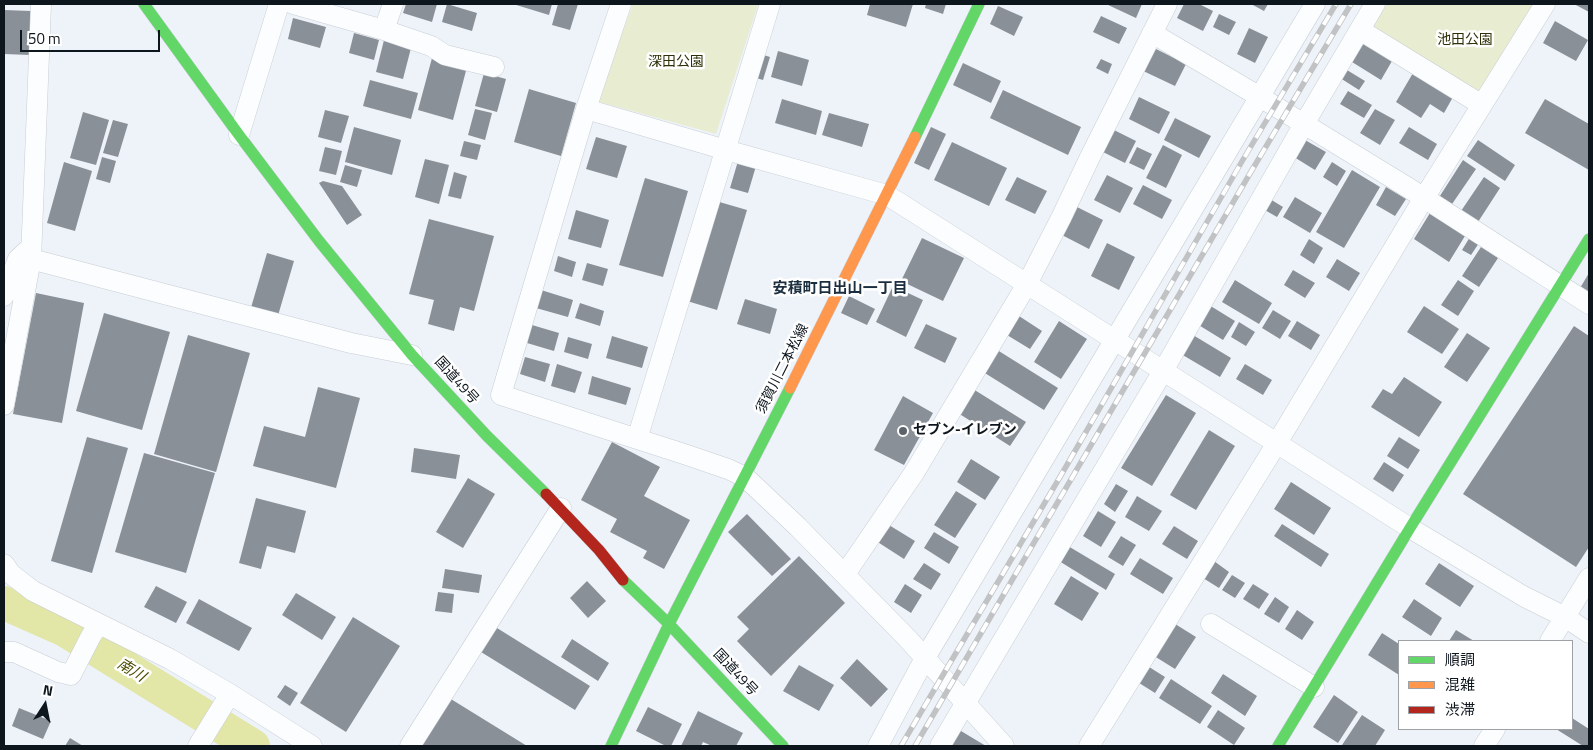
<!DOCTYPE html>
<meta charset="utf-8">
<style>
body{margin:0}
#map{position:relative;width:1593px;height:750px;overflow:hidden;background:#eef3f9;font-family:"Titillium Web","Noto Sans JP",sans-serif}
canvas{display:block}
.frame{position:absolute;inset:0;border:5px solid #0d151d;pointer-events:none}
.legend{position:absolute;left:1398px;top:640px;width:175px;height:90px;box-sizing:border-box;background:#fff;border:1px solid #9ea1a5;margin:0;padding:6px 9px;list-style:none;font-size:15px;color:#0d151d}
.legend li{display:flex;align-items:center;gap:10px;height:25px}
.legend b{width:25px;border:1px solid #9ea1a5}
.north{position:absolute;left:20px;top:680px;width:50px;height:50px;-webkit-text-stroke:4px #fff;paint-order:stroke;rotate:11deg;font-size:14px;font-weight:700;line-height:20px;text-align:center;color:#0d151d}
.north::after{content:'';display:block;margin:auto;width:18px;height:22px;background:#0d151d;clip-path:polygon(50% 0,100% 100%,50% 72%,0 100%)}
.scale{position:absolute;left:20px;top:30px;width:140px;height:22px;box-sizing:border-box;border:2px solid #0d151d;border-top:0;padding-left:6px;font-size:15px;line-height:18px;white-space:nowrap;color:#0d151d;-webkit-text-stroke:4px #fff;paint-order:stroke}
</style>
<div id="map">
<canvas width="1593" height="750"></canvas>
<div class="frame"></div>
<ul class="legend">
<li><b style="height:6px;background:#63d668"></b>順調</li>
<li><b style="height:6px;background:#ff974d"></b>混雑</li>
<li><b style="height:6px;background:#b3261e"></b>渋滞</li>
</ul>
<div class="north">N</div>
<div class="scale">50 m</div>
</div>
<script>
const context = document.querySelector('canvas').getContext('2d');
context.lineJoin = 'round';
function paint(path, color) { context.fillStyle = color; context.fill(path, 'evenodd'); }
const shape = rows => new Path2D(rows.map(r => 'M' + r).join(''));
function strokePath(path, color, width, dash) { context.strokeStyle = color; context.lineWidth = width; context.lineCap = dash ? 'butt' : 'round'; context.setLineDash(dash || []); context.stroke(path); }
function drawText(font, color, halo, rows, align = 'center') {
  context.font = font + ' "Titillium Web","Noto Sans JP",sans-serif'; context.lineWidth = 5; context.setLineDash([]); context.textBaseline = 'middle'; context.strokeStyle = halo; context.fillStyle = color; for (const [text, x, y, turn = 0] of rows) {
    context.save(); context.translate(x, y); context.rotate((+turn || 0) * Math.PI / 180); context.textAlign = isNaN(turn) ? turn : align; if (halo) context.strokeText(text, 0, 0); context.fillText(text, 0, 0); context.restore();
  }
}
const green = shape([
 [633,4,752,4,758,5,716,134,596,101],
 [1385,4,1533,4,1479,91,1369,30]
]);
const river = shape([
 [4,603,65,630,253,746]
]);
const building = shape([
 [406,4,437,4,432,22,403,13],
 [447,4,477,13,472,31,442,22],
 [513,4,552,4,549,15],
 [558,4,578,4,570,30,552,25],
 [870,4,913,4,906,27,867,15],
 [926,4,946,4,943,14,925,8],
 [1106,4,1142,4,1136,18],
 [1184,4,1199,4,1213,11,1203,31,1177,18],
 [1251,4,1268,4,1264,11],
 [1574,4,1589,4,1589,12],
 [998,6,1023,17,1014,36,990,24],
 [4,10,31,11,30,55,4,54],
 [1219,14,1236,22,1229,35,1213,27],
 [1101,16,1127,28,1119,44,1093,32],
 [293,18,326,27,320,48,288,39],
 [1555,21,1588,40,1576,61,1543,43],
 [1249,28,1268,37,1255,63,1237,54],
 [354,33,379,40,374,60,349,53],
 [384,40,411,48,403,79,376,72],
 [1363,44,1392,61,1381,80,1352,62],
 [1150,46,1186,64,1175,86,1139,69],
 [778,51,809,60,802,86,771,77],
 [760,54,770,57,763,80,753,77],
 [432,58,467,67,453,120,418,110],
 [1101,59,1112,64,1108,74,1096,68],
 [963,63,1001,81,991,103,953,85],
 [1342,67,1365,81,1359,90,1337,76],
 [484,73,506,79,497,112,475,106],
 [1413,73,1453,97,1444,113,1430,104,1421,118,1396,102],
 [370,80,418,93,411,119,363,106],
 [529,89,576,103,561,156,514,142],
 [1003,90,1081,127,1068,155,990,118],
 [1348,91,1372,105,1364,118,1340,104],
 [1139,97,1170,112,1159,134,1129,119],
 [782,99,822,111,816,135,775,123],
 [1545,99,1589,124,1589,170,1525,133],
 [475,109,492,113,485,140,468,135],
 [1375,109,1395,120,1380,145,1360,133],
 [325,110,349,116,341,143,318,137],
 [83,112,109,120,96,165,70,158],
 [829,113,869,124,862,147,822,135],
 [1175,118,1211,136,1199,158,1164,140],
 [113,120,128,124,118,157,103,153],
 [354,127,401,140,392,175,345,162],
 [931,127,946,134,929,170,914,163],
 [1409,127,1437,144,1428,160,1399,143],
 [1110,128,1136,141,1125,163,1099,150],
 [596,137,627,146,617,178,586,169],
 [1305,140,1326,152,1315,170,1294,157],
 [1478,140,1515,165,1505,181,1467,156],
 [464,141,481,145,477,160,460,156],
 [952,142,1007,168,989,206,934,180],
 [1163,145,1182,155,1166,188,1146,178],
 [325,147,342,151,336,175,319,171],
 [1137,147,1152,154,1144,170,1129,163],
 [102,157,116,161,110,183,96,179],
 [425,159,449,165,439,204,415,197],
 [1463,160,1476,169,1450,207,1438,199],
 [738,161,756,166,748,193,730,188],
 [64,162,92,171,75,231,47,223],
 [1332,162,1346,171,1337,186,1323,177],
 [345,165,362,170,357,187,340,182],
 [1352,170,1380,187,1344,248,1316,232],
 [454,172,467,176,461,199,448,196],
 [1107,175,1133,188,1120,213,1094,200],
 [1017,177,1047,191,1035,214,1005,200],
 [1484,177,1500,188,1478,222,1461,211],
 [645,178,688,191,663,277,619,265],
 [323,181,342,186,362,215,347,225,319,183],
 [1143,185,1172,200,1162,219,1133,204],
 [1386,187,1406,199,1395,216,1376,205],
 [1295,197,1322,213,1310,233,1283,217],
 [1270,199,1283,207,1277,217,1263,209],
 [716,201,747,210,717,310,687,301],
 [1075,206,1103,220,1089,249,1060,234],
 [576,210,609,220,601,248,568,239],
 [1430,213,1465,236,1449,262,1414,239],
 [429,219,494,236,474,311,460,307,454,331,428,324,434,300,409,294],
 [1470,237,1479,243,1471,255,1462,250],
 [922,238,964,258,943,301,901,281],
 [1309,239,1323,248,1314,264,1300,255],
 [1107,243,1135,257,1119,290,1091,276],
 [1481,247,1498,258,1479,287,1462,276],
 [267,253,294,261,277,319,250,311],
 [558,256,576,262,572,277,554,271],
 [1337,259,1360,273,1349,291,1326,277],
 [587,263,608,269,603,286,582,280],
 [1293,270,1315,283,1305,298,1284,285],
 [1589,273,1589,294,1580,288],
 [1235,280,1272,303,1259,324,1222,302],
 [1458,280,1474,291,1458,316,1441,305],
 [893,286,923,300,906,337,876,322],
 [541,290,573,300,568,317,536,308],
 [36,293,84,303,62,423,13,414],
 [849,296,875,309,867,325,841,313],
 [745,299,777,309,770,334,737,324],
 [580,303,604,311,600,326,575,318],
 [1209,305,1235,321,1223,340,1197,324],
 [1424,306,1459,329,1442,354,1407,332],
 [1273,310,1291,321,1280,339,1262,328],
 [104,313,170,332,142,430,76,411],
 [1019,316,1042,331,1030,349,1007,335],
 [1059,321,1087,339,1061,379,1034,362],
 [1297,321,1320,335,1311,350,1288,336],
 [1239,322,1255,332,1246,346,1231,337],
 [926,324,957,338,945,363,914,348],
 [532,325,559,333,554,351,527,343],
 [1574,326,1589,336,1589,547,1576,567,1463,494],
 [1467,333,1490,348,1467,382,1444,367],
 [188,335,250,353,216,472,154,454],
 [1193,335,1231,358,1220,377,1181,354],
 [612,336,648,347,642,368,606,358],
 [568,337,592,344,588,359,564,352],
 [994,348,1058,388,1044,410,980,370],
 [525,357,550,364,545,382,520,374],
 [557,364,582,372,575,393,551,386],
 [1245,364,1272,380,1263,395,1236,379],
 [592,376,631,388,626,405,588,394],
 [1404,377,1442,402,1419,437,1371,407,1383,389,1392,394],
 [318,387,360,398,336,488,253,466,264,426,305,437],
 [973,389,1026,422,1010,446,958,413],
 [1166,395,1196,413,1152,486,1121,468],
 [903,396,933,413,904,465,874,450],
 [1209,430,1235,446,1196,510,1170,495],
 [87,437,128,448,92,573,51,561],
 [1399,437,1420,450,1408,469,1387,456],
 [612,442,660,467,644,496,690,520,664,569,643,558,647,551,610,532,617,519,581,500],
 [414,448,460,455,456,479,411,472],
 [144,453,215,473,186,573,115,552],
 [971,459,1000,477,985,500,957,482],
 [1384,462,1404,475,1393,492,1373,479],
 [468,478,495,494,463,548,436,532],
 [1291,482,1331,508,1314,535,1274,509],
 [1116,484,1128,491,1115,512,1104,504],
 [956,491,977,504,955,538,934,525],
 [1137,496,1162,511,1149,531,1125,517],
 [256,498,306,511,295,553,267,546,261,569,239,563],
 [1098,511,1116,522,1101,547,1083,536],
 [747,514,791,559,772,576,728,532],
 [884,522,915,541,904,559,873,539],
 [1282,524,1329,554,1321,567,1274,536],
 [1174,526,1198,541,1187,559,1162,544],
 [934,532,959,547,949,564,924,548],
 [1121,536,1136,545,1123,566,1108,557],
 [1068,546,1115,574,1106,590,1059,561],
 [799,556,845,603,771,676,737,641,749,629,737,617],
 [1140,558,1173,578,1163,594,1130,574],
 [1214,561,1229,572,1219,588,1203,578],
 [924,563,941,574,931,590,913,579],
 [1439,563,1474,586,1460,607,1425,584],
 [445,569,482,575,479,593,442,588],
 [1232,575,1245,583,1235,598,1222,590],
 [1071,576,1099,593,1082,621,1054,604],
 [587,581,606,601,588,618,570,598],
 [905,584,922,595,911,613,894,602],
 [1253,584,1269,594,1259,609,1243,599],
 [156,586,187,602,176,623,144,607],
 [438,592,454,594,452,613,435,611],
 [296,593,336,617,322,640,282,615],
 [1275,597,1289,607,1279,623,1264,614],
 [199,599,252,628,239,651,186,623],
 [1414,599,1442,618,1431,636,1402,617],
 [1297,610,1314,622,1302,640,1285,629],
 [353,617,400,646,346,732,300,703],
 [1172,622,1196,637,1175,669,1151,654],
 [497,628,590,686,575,710,481,652],
 [1456,630,1474,641,1449,641],
 [1382,633,1399,644,1399,675,1368,655],
 [572,639,609,663,598,681,561,657],
 [857,659,888,689,871,707,840,678],
 [799,665,834,685,819,711,783,691],
 [1146,665,1165,677,1155,693,1136,681],
 [1223,674,1257,696,1245,716,1211,693],
 [1171,679,1212,706,1200,724,1159,698],
 [285,685,298,693,290,706,277,697],
 [1334,695,1358,712,1338,743,1313,727],
 [446,696,527,746,416,746],
 [648,707,682,724,671,746,666,746,636,731],
 [19,708,51,721,43,739,12,726],
 [1218,710,1245,728,1234,745,1207,727],
 [698,711,743,733,736,746,712,746,703,742,701,746,681,746],
 [1362,715,1385,730,1375,746,1344,746,1342,745],
 [1572,718,1589,729,1589,746,1583,746,1556,729,1572,729],
 [956,728,986,746,944,746],
 [70,738,83,746,65,746]
]);
const street = shape([
 [293,4,384,30,431,46,445,55,494,67],
 [621,4,586,109,501,395,684,454,728,469,745,477,798,527,907,638,1004,746],
 [384,30,393,4],
 [1360,30,1482,105],
 [1152,33,1260,97,1407,187,1589,304],
 [586,109,726,150,887,195,1410,528,1523,596,1565,617,1589,633],
 [239,135,279,4],
 [31,259,351,343,412,355],
 [4,296,18,259,31,247],
 [4,405,31,259,41,4],
 [637,439,770,4],
 [4,564,11,574,33,591,170,659,230,694,312,746],
 [845,574,914,473,1027,284,1061,218,1091,155,1167,4],
 [1211,624,1314,687],
 [1550,641,1589,578],
 [4,652,14,652,58,672,71,675,91,636,99,624],
 [198,746,230,694],
 [410,746,561,508],
 [878,746,925,658,1315,4],
 [940,746,1163,371,1304,124,1375,4],
 [1089,746,1277,443,1424,198,1545,4],
 [1484,746,1495,729]
]);
const fast = shape([
 [144,4,239,135,319,241,412,355,487,436,546,494],
 [915,137,979,4],
 [623,580,669,624,783,746],
 [611,746,669,624,790,388],
 [1278,746,1410,528,1589,239]
]);
const slow = shape([
 [790,388,915,137]
]);
const jam = shape([
 [546,494,599,550,623,580]
]);
const rail = shape([
 [901,746,1060,477,1241,163,1336,4],
 [915,746,1252,170,1351,4]
]);
const markers = [
 [903,431,5,"#5c636a"]
];
const parkNames = [
 ["池田公園",1465,41],
 ["深田公園",676,63]
];
const streetNames = [
 ["須賀川二本松線",783,369,-63],
 ["国道49号",456,381,48],
 ["国道49号",735,673,47]
];
const poiNames = [
 ["セブン-イレブン",913,431]
];
const neighbourhoodNames = [
 ["安積町日出山一丁目",840,289]
];
const waterNames = [
 ["南川",131,671,32]
];
paint(green, '#e8ecd1');
strokePath(river, '#e2e6a6', 34);
paint(building, '#8a9097');
strokePath(street, '#c8ced6', 21);
strokePath(fast, '#c8ced6', 12);
strokePath(slow, '#c8ced6', 12);
strokePath(jam, '#c8ced6', 12);
strokePath(street, '#fcfdfe', 20);
strokePath(fast, '#63d668', 11);
strokePath(slow, '#ff974d', 11);
strokePath(jam, '#b3261e', 11);
strokePath(rail, '#c0c2c4', 5.5);
strokePath(rail, '#fff', 4, [11]);
for (const [x, y, r, color] of markers) { const dot = new Path2D(); dot.arc(x, y, r, 0, 2 * Math.PI); context.fillStyle = color; context.fill(dot); strokePath(dot, '#fff', 2); }
drawText('14px', '#2f3007', '#fff', parkNames);
drawText('14px', '#0d151d', '#fff', streetNames);
drawText('bold 14px', '#0d151d', '#fff', poiNames, 'left');
drawText('bold 15px', '#1b2e40', '#fff', neighbourhoodNames);
drawText('italic 15px', '#4c4c01', '#fff', waterNames);
</script>
